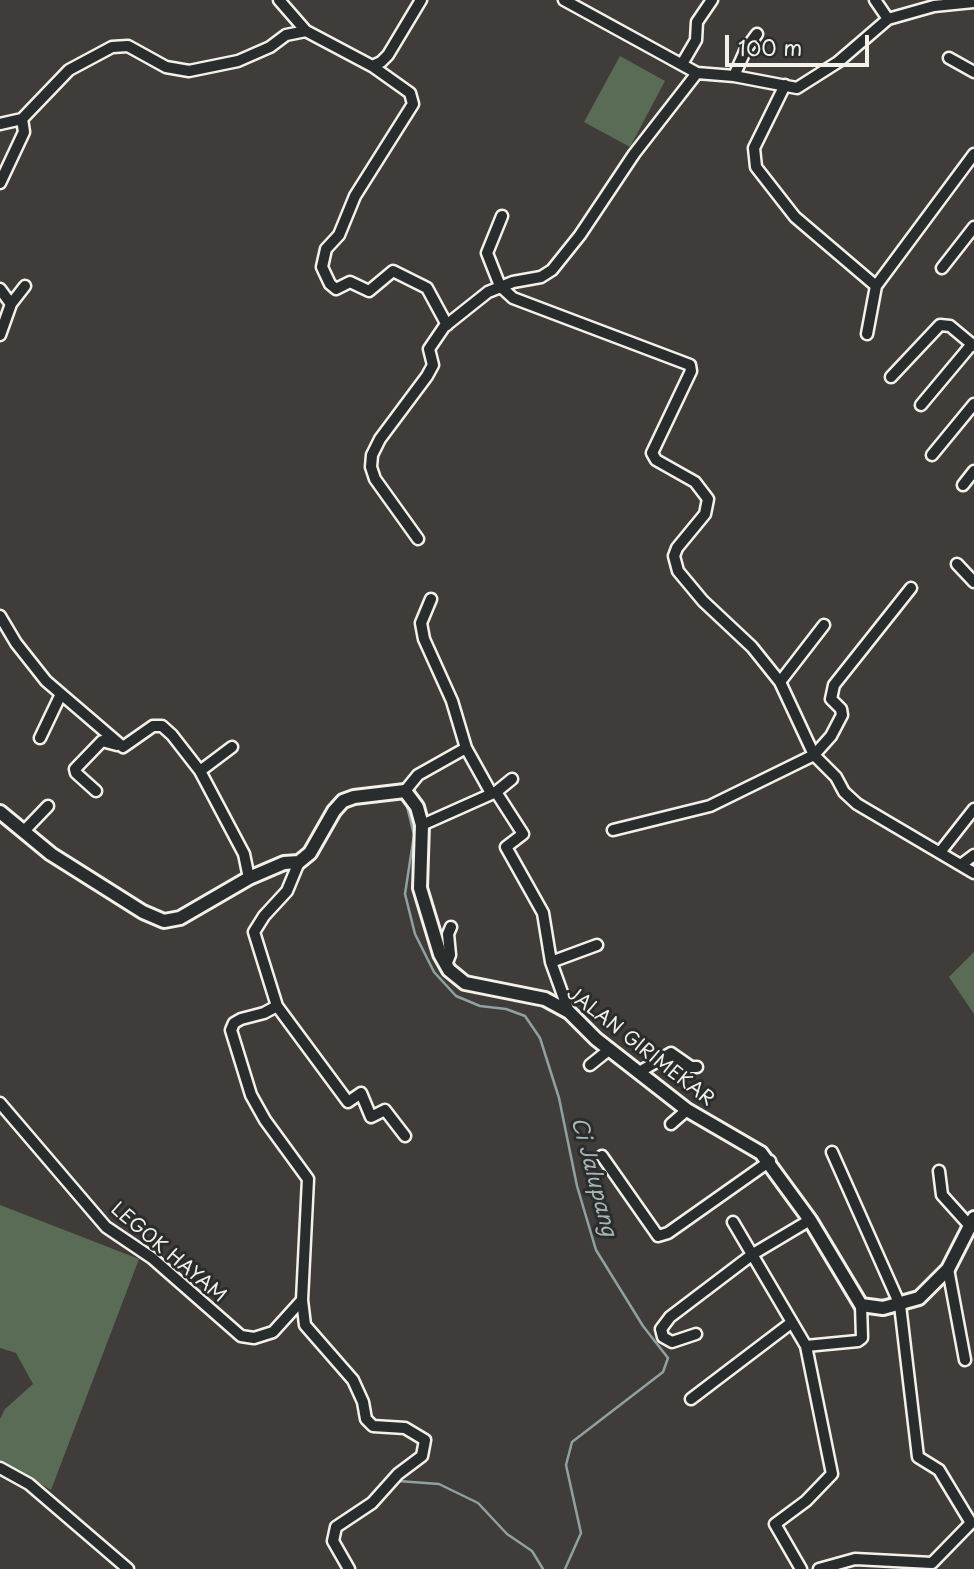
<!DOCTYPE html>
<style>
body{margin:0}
#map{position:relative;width:974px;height:1569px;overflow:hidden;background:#3f3c3a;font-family:"Playpen Sans",sans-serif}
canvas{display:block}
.scale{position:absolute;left:725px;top:35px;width:144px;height:32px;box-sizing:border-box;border:4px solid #f4f1e8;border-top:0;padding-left:9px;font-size:21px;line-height:24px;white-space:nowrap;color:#f4f1e8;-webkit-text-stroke:5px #2a2d2e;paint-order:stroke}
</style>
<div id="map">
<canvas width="974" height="1569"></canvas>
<div class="scale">100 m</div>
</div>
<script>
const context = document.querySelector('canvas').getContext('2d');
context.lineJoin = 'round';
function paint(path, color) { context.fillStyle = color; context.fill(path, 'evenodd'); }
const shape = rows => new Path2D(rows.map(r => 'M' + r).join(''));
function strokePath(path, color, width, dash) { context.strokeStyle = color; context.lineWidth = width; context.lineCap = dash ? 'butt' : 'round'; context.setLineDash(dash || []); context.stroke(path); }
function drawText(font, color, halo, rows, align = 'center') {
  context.font = font + ' "Playpen Sans",sans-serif'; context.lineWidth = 6; context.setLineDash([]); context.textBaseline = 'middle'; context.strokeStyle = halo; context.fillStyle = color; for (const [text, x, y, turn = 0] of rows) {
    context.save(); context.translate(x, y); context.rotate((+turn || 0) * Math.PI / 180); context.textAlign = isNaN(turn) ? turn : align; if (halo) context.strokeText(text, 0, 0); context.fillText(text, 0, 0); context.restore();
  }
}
const green = shape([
 [620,56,665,81,630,147,584,122],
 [974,952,974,1014,949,977],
 [0,1205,139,1259,51,1490,0,1460,0,1419,5,1409,33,1384,16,1353,0,1348]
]);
const stream = shape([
 [406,802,414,835,405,894,415,934,434,972,456,996,480,1006,506,1009,525,1016,540,1038,559,1098,577,1186,596,1250,643,1326,668,1358,663,1372,572,1442,566,1465,581,1533,565,1569],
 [398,1481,439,1484,478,1503,507,1534,532,1551,543,1569]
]);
const minor = shape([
 [279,0,306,31,372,66,381,62,388,55,421,0],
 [564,0,697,73,734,76,797,88,838,62,888,19,934,6,974,2],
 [875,0,888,19],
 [949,58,974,72],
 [682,64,696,40,697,22,712,0],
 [372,66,410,93,413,104,355,196,339,235,326,249,322,267,330,284,336,289,350,282,369,291,393,271,427,288,447,325],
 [734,76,746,49,757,34],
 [785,85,754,148,756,167,795,217,876,286,974,154],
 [22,119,69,70,112,47,128,46,166,67,189,71,238,61,270,47,286,35,306,31],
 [0,124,22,119,24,132,0,183],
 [502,216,487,253,500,286,513,298,690,365,691,371,652,453,656,460,695,482,708,499,705,514,677,548,674,556,678,571,703,601,752,647,780,682,814,755,836,777,844,792,857,804,974,873],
 [942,268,974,227],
 [0,289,11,304,0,335],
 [11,304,25,286],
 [867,334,876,286],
 [891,377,940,325,950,326,974,346],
 [921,405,972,344],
 [932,455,974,404],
 [963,485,974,471],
 [418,539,375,479,371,467,372,455,380,439,427,376,433,365,429,349,444,327,488,292,513,282,541,277,552,270,580,235,634,154,697,73],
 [957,564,974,582],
 [431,599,421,623,424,639,452,701,466,748,491,793],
 [0,616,16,643,46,681,123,747,153,726,162,726,172,735,200,771,232,747],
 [780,682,824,625],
 [40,738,61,694],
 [200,771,244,854,249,878],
 [96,791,76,773,75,769,102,741,117,745],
 [405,791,418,775,466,748],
 [496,792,523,834,506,847,543,913,551,962,569,1012],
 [422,825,496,792,512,779],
 [613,830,710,806,814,755,831,736,842,715,841,709,831,699,834,685,911,588],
 [24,831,48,806],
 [941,851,974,809],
 [299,862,287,891,264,916,254,932,277,1006,264,1013,241,1019,234,1023,231,1030,251,1095,265,1120,308,1179,302,1300,305,1325,353,1380,363,1402,366,1419,373,1426,405,1428,425,1440,422,1456,398,1474,372,1503,336,1527,333,1541,349,1569],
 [962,864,974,855],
 [551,962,597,945],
 [446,965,450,955,448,934,451,927],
 [277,1006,348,1102,361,1093,371,1117,385,1110,405,1136],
 [590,1065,610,1049],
 [641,1071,671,1053,691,1067,697,1067],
 [0,1103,106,1227,152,1258,241,1336,254,1338,273,1332,302,1300],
 [671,1124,687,1110],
 [602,1156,658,1236,668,1233,770,1161],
 [939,1171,942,1195,969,1225],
 [733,1222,806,1346,832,1474,806,1501,775,1524,801,1569],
 [948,1269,965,1360],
 [696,1334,672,1342,663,1337,661,1329,670,1317,753,1254,810,1220],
 [806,1346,858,1341,862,1338,861,1305],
 [691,1399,791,1323],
 [0,1468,29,1484,128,1569],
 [819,1569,855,1559,932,1563,971,1523,939,1470,918,1457,900,1305,832,1152]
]);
const tertiary = shape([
 [0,812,51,854,143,912,164,921,180,918,249,878,284,863,299,862,310,853,334,811,343,801,354,797,405,791,417,807,422,825,420,888,440,954,449,970,465,983,545,999,569,1012,596,1039,687,1110,761,1153,810,1220,861,1305,883,1308,919,1298,948,1269,974,1218]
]);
const streetNames = [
 ["JALAN GIRIMEKAR",640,1047,38],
 ["LEGOK HAYAM",168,1253,40]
];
const waterNames = [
 ["Ci Jalupang",593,1177,75]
];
paint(green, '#5a6c56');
strokePath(stream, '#90a1a1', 2.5);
strokePath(minor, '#f4f1e8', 15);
strokePath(tertiary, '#f4f1e8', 18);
strokePath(minor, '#2a2d2e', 10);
strokePath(tertiary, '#2a2d2e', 12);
drawText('19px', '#f4f1e8', '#2a2d2e', streetNames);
drawText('italic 21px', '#a9b5b2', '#2a2d2e', waterNames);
</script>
